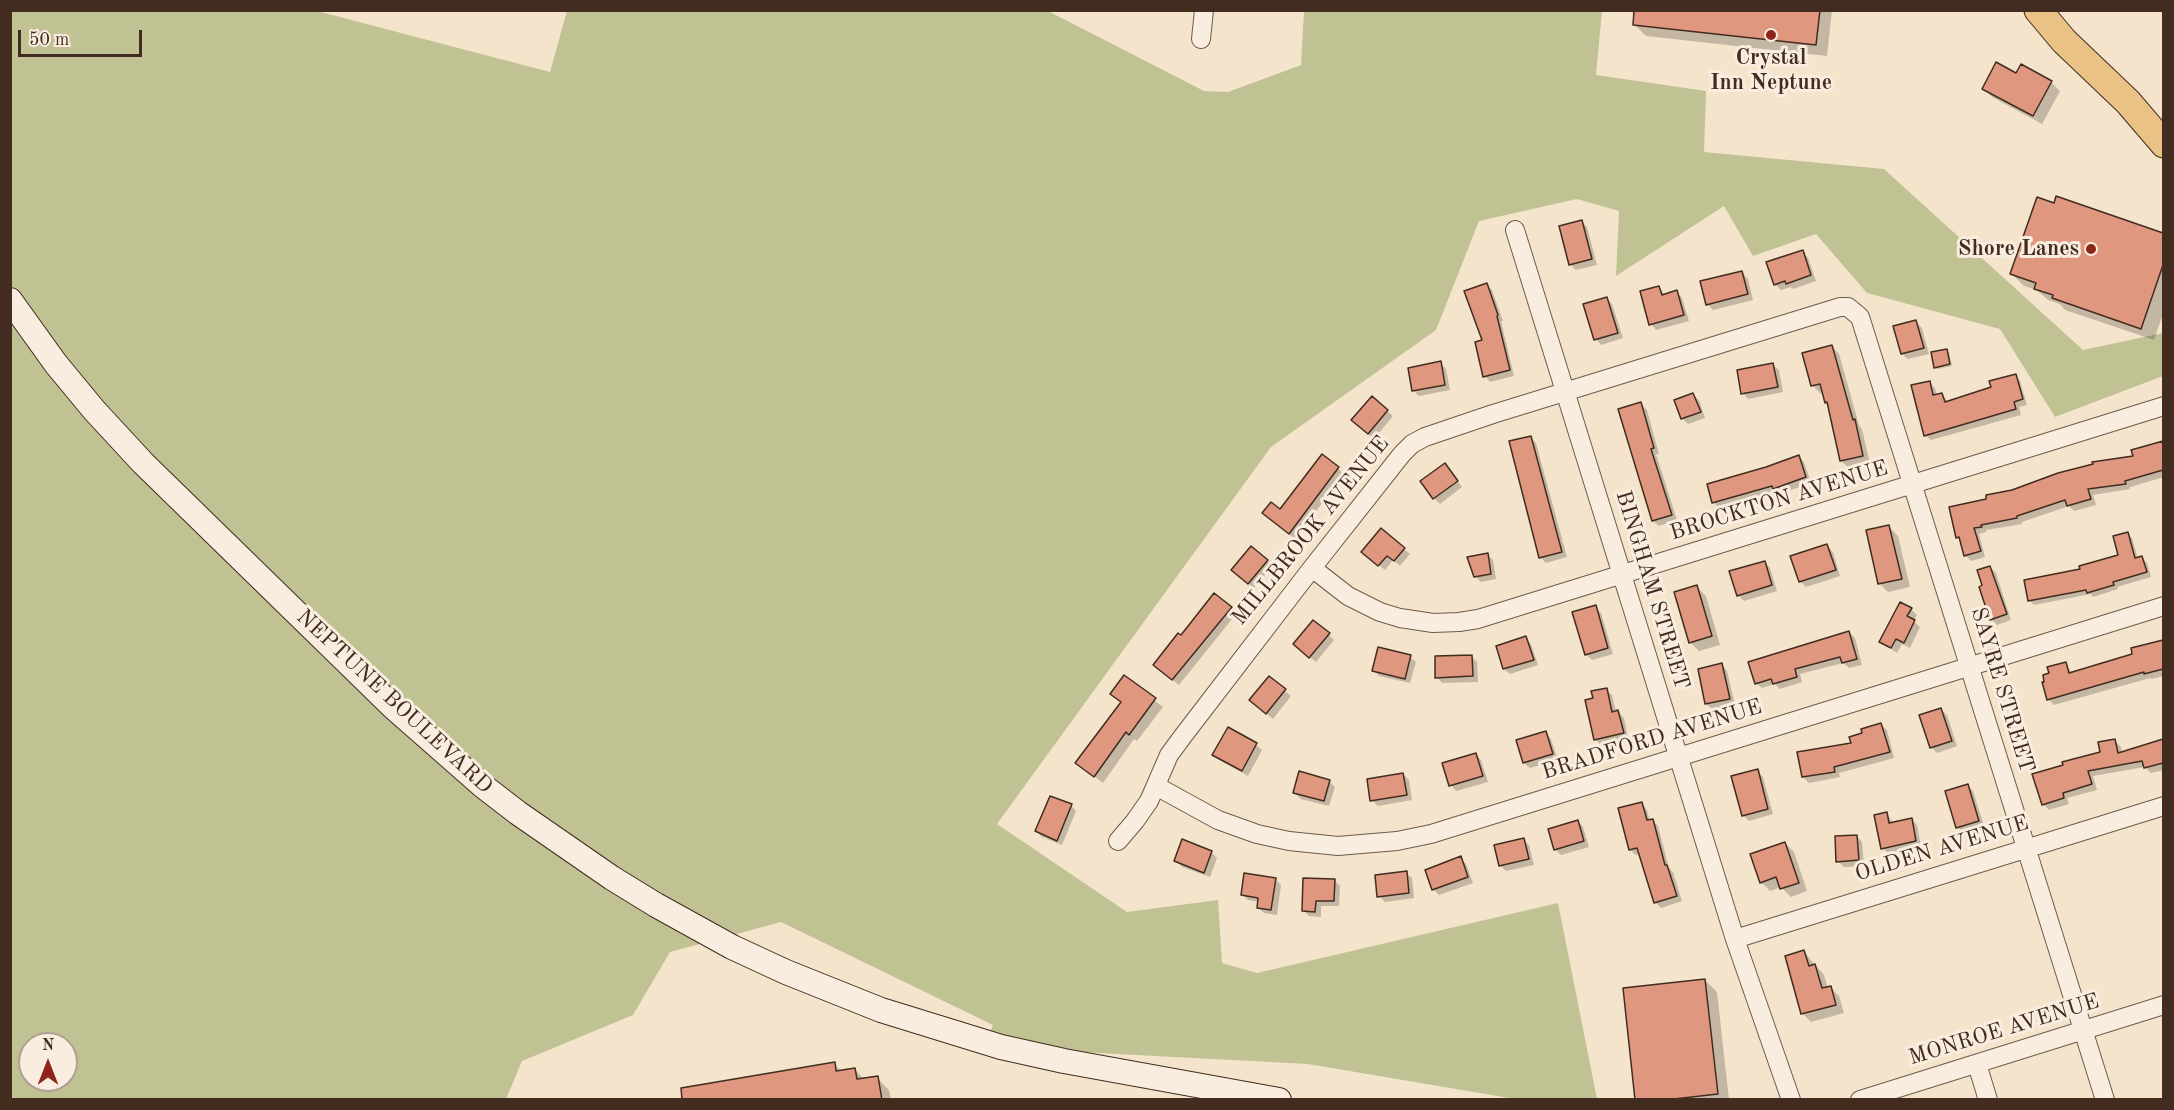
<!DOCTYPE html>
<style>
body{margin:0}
#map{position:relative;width:2174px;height:1110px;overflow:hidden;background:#f4e4cc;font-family:"Old Standard TT",serif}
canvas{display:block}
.frame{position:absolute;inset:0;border:12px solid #412c1f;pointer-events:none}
.north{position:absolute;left:18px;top:1032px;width:60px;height:60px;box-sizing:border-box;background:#f8edde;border:2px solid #afa092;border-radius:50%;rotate:0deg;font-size:16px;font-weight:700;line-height:24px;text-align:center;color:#412c1f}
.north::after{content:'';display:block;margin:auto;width:21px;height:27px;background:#8f2418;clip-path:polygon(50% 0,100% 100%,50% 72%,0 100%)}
.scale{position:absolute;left:18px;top:30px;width:124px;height:27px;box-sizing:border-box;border:3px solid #412c1f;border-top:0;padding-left:8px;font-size:18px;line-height:21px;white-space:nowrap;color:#412c1f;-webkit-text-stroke:4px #f8edde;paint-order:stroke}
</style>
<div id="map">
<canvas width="2174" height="1110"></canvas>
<div class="frame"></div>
<div class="north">N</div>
<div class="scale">50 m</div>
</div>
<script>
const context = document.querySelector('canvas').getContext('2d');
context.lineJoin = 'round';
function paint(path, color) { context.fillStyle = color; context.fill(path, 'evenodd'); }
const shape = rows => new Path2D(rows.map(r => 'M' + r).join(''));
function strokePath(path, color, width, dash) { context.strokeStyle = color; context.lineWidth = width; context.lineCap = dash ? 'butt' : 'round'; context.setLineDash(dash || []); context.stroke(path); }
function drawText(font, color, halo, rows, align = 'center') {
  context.font = font + ' "Old Standard TT",serif'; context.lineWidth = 6; context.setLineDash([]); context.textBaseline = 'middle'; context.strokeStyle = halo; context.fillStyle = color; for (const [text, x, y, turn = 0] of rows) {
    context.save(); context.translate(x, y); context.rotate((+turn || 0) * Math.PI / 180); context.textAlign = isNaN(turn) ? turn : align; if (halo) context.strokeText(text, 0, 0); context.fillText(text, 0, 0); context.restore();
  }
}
const green = shape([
 [10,11,317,11,550,72,567,11,1048,11,1204,91,1228,92,1301,65,1304,11,1602,11,1596,75,1706,91,1704,152,1884,169,2083,350,2163,333,2163,376,2055,417,2000,329,1867,293,1816,234,1753,256,1724,206,1616,276,1619,211,1577,199,1479,221,1436,330,1271,447,997,824,1127,912,1218,900,1222,963,1257,973,1558,903,1597,1099,1515,1099,1308,1064,984,1047,993,1025,781,922,670,952,633,1015,522,1061,506,1099,11,1099],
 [30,1044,66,1044,66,1080,30,1080]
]);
const shadow = shape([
 [1636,10,1832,10,1827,56,1646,36,1634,24],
 [2017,75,2051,82,2060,91,2042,124,1992,97,1983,88],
 [2057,198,2164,234,2164,311,2154,340,2065,310,2060,304,2048,300,2037,290,2024,286,2012,274],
 [1582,222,1587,227,1597,265,1576,270,1571,265],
 [1803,252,1808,258,1816,281,1793,289,1791,287,1781,290,1775,284],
 [1742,273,1748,279,1753,300,1713,310,1707,304],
 [1487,285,1492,290,1503,321,1501,321,1514,376,1490,382,1485,376,1484,341],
 [1659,288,1665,295,1677,292,1682,298,1689,321,1656,330,1651,324],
 [1606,298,1612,304,1623,338,1601,345,1596,339],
 [1916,322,1922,328,1929,354,1908,359,1902,354],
 [1831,346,1839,354,1859,425,1862,429,1870,464,1849,468,1841,461,1829,404,1824,392,1820,393,1812,385],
 [1947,351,1949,353,1952,366,1938,369,1935,367],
 [1440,363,1446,369,1450,390,1419,396,1414,391],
 [1773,365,1779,370,1783,392,1748,399,1743,393],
 [2015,375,2020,381,2027,405,2019,407,2021,415,1931,440,1925,435,1929,383,1935,388,1937,396,1942,394,1948,402,1993,388],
 [1693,395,1699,400,1705,418,1688,424,1682,418],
 [1641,404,1647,410,1659,454,1656,454,1677,520,1659,526,1653,521],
 [1387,411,1393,416,1374,439,1359,426],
 [1530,437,1536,443,1567,557,1546,563,1540,557],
 [2164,442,2164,477,2130,487,2130,489,2093,495,2096,505,2074,511,2069,506,2022,522,2022,524,1986,530,1986,532,1979,534,1985,557,1971,561,1965,555,1961,540,1958,537,1988,500,2135,458,2133,451],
 [1323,456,1344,474,1295,539,1264,513,1281,512],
 [1798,457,1804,462,1811,483,1780,494,1778,491,1719,508,1714,503,1709,485,1766,469],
 [1450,471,1462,487,1440,504,1434,498],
 [1889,527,1898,536,1910,587,1888,592,1879,583],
 [2127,533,2132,538,2138,559,2142,558,2147,563,2151,577,2117,587,2118,589,2093,597,2091,594,2034,605,2029,600,2120,556],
 [1827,546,1833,552,1840,576,1806,587,1800,581],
 [1404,549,1410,554,1400,566,1393,560,1385,570,1369,558],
 [1487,554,1493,560,1496,579,1481,582,1475,576],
 [1267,561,1272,567,1254,588,1239,576],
 [1765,562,1770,568,1777,591,1744,601,1738,595],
 [1990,567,1996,573,2011,620,1997,625,1991,619,1984,586],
 [1697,587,1706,596,1720,645,1699,651,1690,642],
 [1215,596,1236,614,1179,685,1160,670,1181,637],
 [1595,607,1601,613,1613,654,1592,660,1586,654],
 [1911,609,1917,615,1913,621,1920,627,1910,648,1902,644,1897,653,1881,642],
 [1849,632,1855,638,1862,665,1849,668,1843,663,1800,674,1802,682,1780,689,1775,684,1762,688,1756,683],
 [1329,635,1334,640,1316,662,1300,650],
 [1526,638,1531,644,1538,665,1510,674,1504,669],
 [2164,641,2164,676,2151,679,2150,678,2054,705,2048,699,2065,663,2072,673,2134,655,2132,649],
 [1471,656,1477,662,1478,682,1442,683,1437,677],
 [1410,657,1416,662,1410,683,1379,676,1374,670],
 [1722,665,1727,671,1735,705,1712,709,1706,704],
 [1124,677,1163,707,1137,741,1134,739,1103,783,1077,763,1122,703,1111,694],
 [1269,678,1291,696,1273,719,1257,706],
 [1606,690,1612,695,1616,712,1618,712,1624,718,1628,738,1601,745,1595,739,1595,699],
 [1941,710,1947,715,1957,746,1937,753,1931,747],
 [1881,725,1887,730,1894,758,1839,773,1840,777,1809,783,1803,777],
 [1229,729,1256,745,1262,750,1248,776,1220,760,1214,755],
 [1546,733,1551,739,1558,760,1530,768,1524,763],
 [2115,741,2121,747,2122,753,2161,741,2164,743,2164,770,2151,773,2145,767,2093,776,2097,790,2067,798,2069,804,2049,810,2043,804],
 [1476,755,1481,760,1488,782,1456,791,1451,785],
 [1757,771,1763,777,1773,814,1749,821,1743,815],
 [1403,774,1409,780,1412,800,1378,806,1372,800],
 [1329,781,1335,787,1329,806,1301,799,1295,793],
 [1968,786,1973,791,1984,826,1963,832,1957,827],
 [1642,804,1647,810,1650,821,1652,820,1658,826,1669,868,1673,872,1682,901,1661,908,1655,902,1640,854,1636,855,1630,850],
 [1071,806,1076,811,1062,845,1042,837,1036,831],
 [1887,814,1893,823,1911,819,1917,825,1921,847,1889,854,1883,848],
 [1578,821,1583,827,1589,847,1561,855,1555,849],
 [1857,836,1862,842,1864,866,1844,867,1838,861],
 [1523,840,1529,845,1534,865,1506,871,1500,865],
 [1785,843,1794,852,1807,891,1791,897,1781,887,1770,891,1761,882],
 [1211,852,1217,858,1210,877,1182,867,1176,861],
 [1460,858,1466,864,1473,883,1439,895,1433,889],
 [1406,873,1412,878,1414,898,1385,902,1379,896],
 [1276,880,1281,885,1277,915,1264,913,1258,907,1259,902,1248,900,1242,894],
 [1334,880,1340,886,1339,906,1321,906,1321,917,1309,916,1304,911],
 [1804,952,1824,975,1828,988,1830,987,1839,996,1844,1013,1811,1022,1802,1013],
 [1705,980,1717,992,1729,1100,1637,1100],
 [834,1064,842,1072,855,1070,865,1080,877,1078,889,1090,891,1100,684,1100]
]);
const building = shape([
 [1634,10,1820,10,1816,45,1633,25,1634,10],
 [1996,62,2016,73,2021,64,2052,81,2033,116,1982,89,1996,62],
 [2056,196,2163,233,2163,265,2141,329,2052,298,2053,295,2034,289,2036,283,2010,274,2037,197,2054,203,2056,196],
 [1582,220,1592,259,1569,265,1559,226,1582,220],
 [1803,250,1811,275,1786,284,1785,281,1774,285,1766,262,1803,250],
 [1742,271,1748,294,1706,305,1700,281,1742,271],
 [1487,283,1498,315,1497,316,1510,370,1483,377,1475,342,1482,340,1464,291,1487,283],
 [1659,286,1662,295,1677,290,1684,315,1649,325,1640,291,1659,286],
 [1607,297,1618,333,1594,340,1583,304,1607,297],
 [1916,320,1924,348,1901,354,1893,326,1916,320],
 [1832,345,1853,420,1855,419,1863,456,1840,461,1827,402,1825,403,1820,384,1811,386,1802,353,1832,345],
 [1947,349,1950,364,1934,368,1931,352,1947,349],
 [1441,361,1445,385,1412,391,1408,368,1441,361],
 [1773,363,1778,387,1741,394,1737,370,1773,363],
 [2016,374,2023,399,2014,402,2016,409,1924,436,1911,385,1930,381,1933,395,1942,393,1945,402,1991,387,1989,381,2016,374],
 [1693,393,1701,412,1681,419,1674,400,1693,393],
 [1372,396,1388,410,1368,434,1351,420,1372,396],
 [1641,402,1654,448,1651,449,1672,515,1652,521,1618,409,1641,402],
 [1531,436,1562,552,1539,558,1509,441,1531,436],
 [2163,441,2163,470,2125,481,2126,484,2088,489,2091,499,2067,506,2065,500,2017,516,2017,518,1981,525,1982,527,1974,528,1981,551,1964,556,1959,537,1956,538,1949,507,1986,499,1986,495,2012,490,2058,473,2093,464,2092,462,2133,456,2131,450,2163,441],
 [1322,454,1339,467,1289,534,1262,513,1271,502,1280,509,1322,454],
 [1799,455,1806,477,1773,489,1772,486,1712,503,1707,484,1766,467,1799,455],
 [1445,463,1458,481,1433,499,1420,481,1445,463],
 [1889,525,1902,579,1878,584,1866,530,1889,525],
 [1381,528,1405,548,1394,561,1387,556,1378,566,1361,552,1381,528],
 [2128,532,2135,558,2142,556,2147,572,2113,582,2114,585,2087,593,2086,590,2028,601,2024,580,2080,569,2079,566,2118,555,2113,536,2128,532],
 [1827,544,1836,570,1799,582,1790,556,1827,544],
 [1251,546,1268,560,1248,584,1231,570,1251,546],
 [1488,553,1491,574,1474,577,1467,557,1488,553],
 [1765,561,1772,585,1737,596,1729,571,1765,561],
 [1990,566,2007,614,1990,620,1979,587,1982,585,1977,570,1990,566],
 [1697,585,1712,636,1689,643,1674,592,1697,585],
 [1214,593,1232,607,1172,680,1153,665,1178,633,1181,635,1214,593],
 [1900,602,1912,608,1907,616,1915,620,1904,643,1896,639,1891,648,1879,642,1900,602],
 [1596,605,1608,648,1585,655,1572,612,1596,605],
 [1313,620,1330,633,1309,658,1293,644,1313,620],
 [1849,631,1857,659,1842,663,1840,657,1795,669,1797,677,1773,684,1771,679,1755,684,1748,662,1849,631],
 [1526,636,1534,660,1503,669,1496,646,1526,636],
 [2163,640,2163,669,2144,674,2144,672,2047,700,2042,682,2044,682,2043,675,2049,673,2047,667,2066,662,2069,673,2132,654,2131,648,2163,640],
 [1378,647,1411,655,1405,679,1372,671,1378,647],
 [1472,655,1473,676,1435,678,1435,656,1472,655],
 [1722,663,1730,699,1705,704,1698,669,1722,663],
 [1124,675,1156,698,1129,735,1126,732,1094,777,1075,763,1121,702,1110,694,1124,675],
 [1269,676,1286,689,1266,714,1249,700,1269,676],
 [1607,688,1612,712,1618,710,1624,733,1594,740,1585,700,1593,698,1591,691,1607,688],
 [1941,708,1952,741,1930,748,1919,715,1941,708],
 [1881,723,1890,752,1834,767,1835,772,1802,777,1797,752,1851,743,1849,737,1862,733,1861,729,1881,723],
 [1228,727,1257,743,1242,771,1212,755,1228,727],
 [1546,731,1553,754,1523,763,1516,740,1546,731],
 [2115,739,2118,753,2163,739,2163,763,2144,768,2142,761,2088,771,2092,784,2063,793,2064,798,2042,805,2032,774,2063,765,2062,762,2100,752,2098,742,2115,739],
 [1476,753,1483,776,1449,786,1442,763,1476,753],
 [1758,769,1768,809,1742,816,1731,776,1758,769],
 [1299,771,1330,780,1324,801,1293,793,1299,771],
 [1403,773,1407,795,1370,801,1367,779,1403,773],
 [1968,784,1979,821,1956,828,1945,791,1968,784],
 [1050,796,1072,804,1057,841,1035,831,1050,796],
 [1642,802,1647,820,1653,819,1665,865,1667,865,1677,896,1654,903,1637,848,1629,850,1618,808,1642,802],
 [1887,812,1889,823,1912,818,1916,841,1881,849,1874,815,1887,812],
 [1578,820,1584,841,1554,850,1548,829,1578,820],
 [1857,835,1859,860,1836,862,1835,836,1857,835],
 [1524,838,1529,859,1499,866,1494,845,1524,838],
 [1182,839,1212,851,1204,873,1174,861,1182,839],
 [1785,842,1799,883,1780,889,1776,877,1760,883,1750,854,1785,842],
 [1461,856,1468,877,1432,890,1425,870,1461,856],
 [1407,871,1409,893,1377,897,1375,875,1407,871],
 [1244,873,1276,878,1271,910,1257,908,1258,898,1241,895,1244,873],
 [1303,878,1335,879,1334,901,1316,901,1315,912,1302,911,1303,878],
 [1804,950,1809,966,1815,964,1822,988,1831,986,1836,1005,1801,1014,1785,956,1804,950],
 [1705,979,1718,1094,1665,1100,1635,1100,1623,988,1705,979],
 [835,1062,836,1071,855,1068,857,1079,878,1076,882,1100,682,1100,681,1088,835,1062]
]);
const street = shape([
 [1201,39,1204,10],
 [1515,230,1735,939,1791,1100],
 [1312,568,1348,596,1380,612,1400,618,1433,623,1459,622,1478,619,2164,406],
 [1156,786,1218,820,1257,834,1289,841,1338,846,1397,841,1431,834,2164,606],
 [1118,841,1135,821,1149,801,1169,755,1183,736,1312,568,1402,454,1412,444,1425,437,1493,414,1840,307,1848,307,1860,317,2105,1100],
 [1735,939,2164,806],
 [1977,1064,1988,1100],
 [1860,1100,2164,1005]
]);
const secondary = shape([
 [10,300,56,364,94,410,143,463,393,707,483,786,518,813,612,878,656,905,732,947,786,972,881,1010,1001,1047,1064,1061,1279,1100]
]);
const primary = shape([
 [2038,10,2064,41,2128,102,2164,144]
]);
const markers = [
 [1771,35,6,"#8f2418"],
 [2091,249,6,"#8f2418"]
];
const poiNames = [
 ["Crystal",1771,58],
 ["Inn Neptune",1771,83],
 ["Shore Lanes",2079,249,"right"]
];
const streetNames = [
 ["BROCKTON AVENUE",1779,501,-17],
 ["MILLBROOK AVENUE",1311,531,-51],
 ["BINGHAM STREET",1652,590,73],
 ["SAYRE STREET",2002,690,73],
 ["NEPTUNE BOULEVARD",394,702,43],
 ["BRADFORD AVENUE",1652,740,-17],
 ["OLDEN AVENUE",1942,849,-17],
 ["MONROE AVENUE",2004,1030,-17]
];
paint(green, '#c1c294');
paint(shadow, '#0003');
paint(building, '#df9780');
strokePath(building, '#412c1f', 1.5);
strokePath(street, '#6e5a4a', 20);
strokePath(secondary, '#412c1f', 26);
strokePath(primary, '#412c1f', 29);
strokePath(street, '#f8edde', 18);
strokePath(secondary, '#f8edde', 24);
strokePath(primary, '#eac286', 27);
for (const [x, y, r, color] of markers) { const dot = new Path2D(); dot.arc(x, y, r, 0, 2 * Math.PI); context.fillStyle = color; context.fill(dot); strokePath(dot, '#f8edde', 2); }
drawText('bold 22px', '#412c1f', '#f8edde', poiNames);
drawText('22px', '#412c1f', '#f8edde', streetNames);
</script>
